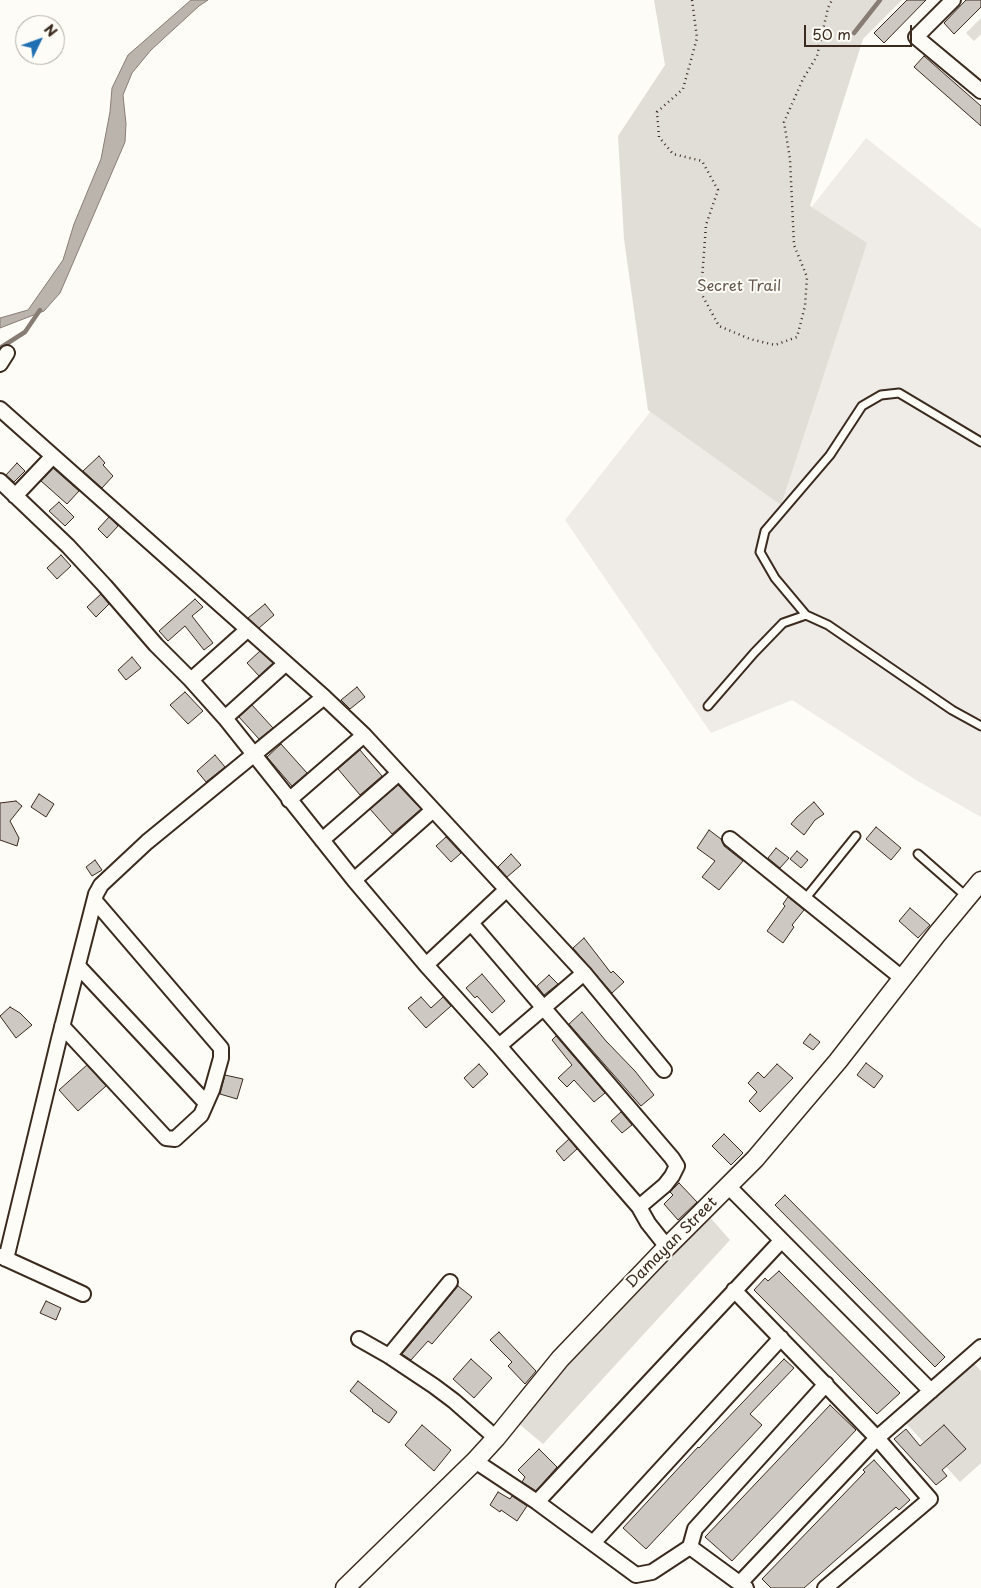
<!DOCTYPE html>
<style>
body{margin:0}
#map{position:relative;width:981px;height:1588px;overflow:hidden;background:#fdfcf7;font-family:"Playpen Sans",sans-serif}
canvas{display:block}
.north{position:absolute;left:15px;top:15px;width:50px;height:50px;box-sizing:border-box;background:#fdfcf7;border:1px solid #afa8a0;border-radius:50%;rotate:48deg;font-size:14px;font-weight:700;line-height:20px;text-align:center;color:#3b2a1e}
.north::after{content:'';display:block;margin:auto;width:18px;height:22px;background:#1f6fb2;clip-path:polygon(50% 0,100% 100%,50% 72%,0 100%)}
.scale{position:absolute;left:804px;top:25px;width:108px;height:22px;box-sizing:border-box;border:2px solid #3b2a1e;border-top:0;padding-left:6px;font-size:15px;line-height:18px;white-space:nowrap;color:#3b2a1e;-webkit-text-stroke:4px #fdfcf7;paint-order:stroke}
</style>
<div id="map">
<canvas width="981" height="1588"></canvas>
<div class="north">N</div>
<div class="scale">50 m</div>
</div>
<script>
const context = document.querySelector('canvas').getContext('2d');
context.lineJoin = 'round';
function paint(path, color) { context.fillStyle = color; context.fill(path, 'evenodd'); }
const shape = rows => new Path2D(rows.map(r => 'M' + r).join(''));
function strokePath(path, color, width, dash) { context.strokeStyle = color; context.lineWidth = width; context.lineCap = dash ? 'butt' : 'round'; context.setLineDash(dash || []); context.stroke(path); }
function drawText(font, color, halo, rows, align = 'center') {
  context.font = font + ' "Playpen Sans",sans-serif'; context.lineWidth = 4; context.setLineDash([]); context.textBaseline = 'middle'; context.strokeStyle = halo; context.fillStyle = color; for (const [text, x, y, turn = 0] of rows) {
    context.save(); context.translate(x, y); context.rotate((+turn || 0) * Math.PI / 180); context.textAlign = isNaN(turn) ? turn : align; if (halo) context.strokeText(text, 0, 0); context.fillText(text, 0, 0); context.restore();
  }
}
const built = shape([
 [866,138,981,229,981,817,916,780,792,700,711,733,565,520]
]);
const green = shape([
 [654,0,902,0,863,39,810,206,867,243,781,505,648,410,624,239,618,136,665,65],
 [981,18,981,34,974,41,966,33],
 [708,1215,730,1240,543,1444,518,1423,567,1363],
 [972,1361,981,1371,981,1463,960,1482,904,1421]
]);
const water = shape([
 [191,0,208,0,199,6,151,50,132,73,123,95,126,124,125,142,60,293,44,311,0,328,0,318,28,310,63,260,74,224,101,159,110,112,112,88,128,55,191,0]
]);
const stream = shape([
 [854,33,880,0],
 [0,348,25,332,40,310]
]);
const building = shape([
 [907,0,926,0,884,43,874,33,907,0],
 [966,0,981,0,981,7,954,34,944,23,966,0],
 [924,56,981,106,981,126,914,67,924,56],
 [99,456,105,463,103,465,113,476,102,488,83,471,99,456],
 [17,463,25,471,14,482,6,475,17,463],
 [53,468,79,491,67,504,41,481,53,468],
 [59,502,74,517,65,526,49,511,59,502],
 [109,517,118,526,107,538,98,529,109,517],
 [61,555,71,566,57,579,47,568,61,555],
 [101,594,109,604,96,617,87,607,101,594],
 [195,599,203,607,192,616,213,643,204,650,185,626,168,641,159,631,195,599],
 [265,604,274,615,259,628,248,618,265,604],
 [260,651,273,663,259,676,247,663,260,651],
 [132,657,141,668,126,680,118,670,132,657],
 [357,687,365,697,350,709,341,700,357,687],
 [185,692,203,711,188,724,170,705,185,692],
 [252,705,273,728,259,739,239,717,252,705],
 [281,744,307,773,292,786,267,757,281,744],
 [360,750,382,776,360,795,338,769,360,750],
 [215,755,225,767,206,782,197,771,215,755],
 [398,785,421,809,392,834,370,809,398,785],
 [39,794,54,804,46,817,31,807,39,794],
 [16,801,22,806,10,821,19,838,17,846,0,840,0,803,16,801],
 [814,802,824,814,815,820,804,835,791,824,797,817,814,802],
 [876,827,901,848,891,860,866,839,876,827],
 [709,830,721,839,724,846,743,861,719,890,702,877,715,861,697,848,709,830],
 [446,837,461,853,451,862,436,846,446,837],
 [776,848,789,858,780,868,768,858,776,848],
 [797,851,808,860,801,868,790,859,797,851],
 [511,854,521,865,507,877,498,867,511,854],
 [95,860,102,870,92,876,86,867,95,860],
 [788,897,804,910,792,925,794,927,783,943,767,931,785,906,783,904,788,897],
 [910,908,930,925,918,938,899,921,910,908],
 [584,938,611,973,613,971,624,982,612,993,573,948,584,938],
 [482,974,505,1001,492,1013,477,996,475,998,466,988,482,974],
 [549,975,558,984,544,995,537,986,549,975],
 [421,997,431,1008,443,997,451,1006,426,1028,408,1008,421,997],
 [10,1007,20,1013,32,1025,16,1038,0,1016,10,1007],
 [582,1012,606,1041,635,1071,654,1095,641,1106,569,1024,582,1012],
 [810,1034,820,1042,813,1050,803,1043,810,1034],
 [556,1036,605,1093,594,1102,574,1080,567,1087,558,1078,572,1065,552,1040,556,1036],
 [866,1063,883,1076,874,1088,857,1075,866,1063],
 [479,1064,488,1074,473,1088,464,1078,479,1064],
 [777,1064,793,1078,760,1112,749,1101,757,1092,748,1083,758,1072,764,1078,777,1064],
 [87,1065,106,1086,78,1111,59,1090,87,1065],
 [225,1075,243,1079,237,1099,220,1094,225,1075],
 [621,1112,632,1125,622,1133,611,1121,621,1112],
 [724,1134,743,1153,731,1165,712,1146,724,1134],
 [569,1139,577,1149,564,1161,556,1151,569,1139],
 [679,1183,697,1202,678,1220,664,1204,673,1195,670,1192,679,1183],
 [785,1195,945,1357,935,1367,775,1205,785,1195],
 [779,1271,900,1393,877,1414,754,1290,765,1278,768,1281,779,1271],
 [458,1286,472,1297,432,1344,428,1341,411,1360,402,1354,458,1286],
 [46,1301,61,1308,56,1320,40,1313,46,1301],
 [499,1332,536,1371,525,1384,508,1366,512,1362,490,1340,499,1332],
 [471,1359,492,1378,474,1398,453,1379,471,1359],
 [784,1359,794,1368,750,1414,762,1425,646,1549,623,1528,698,1447,699,1448,784,1359],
 [358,1381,397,1412,389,1423,372,1411,373,1410,350,1391,358,1381],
 [830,1405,856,1430,732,1561,705,1537,830,1405],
 [422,1425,451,1450,434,1471,405,1445,422,1425],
 [944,1425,966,1449,942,1470,947,1476,936,1485,894,1439,906,1429,920,1446,944,1425],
 [539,1449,557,1467,536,1491,522,1482,525,1477,518,1470,539,1449],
 [874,1460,910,1500,899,1510,896,1507,804,1588,771,1588,762,1579,865,1472,863,1470,874,1460],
 [498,1492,510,1499,512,1496,527,1506,517,1521,501,1510,500,1512,490,1505,498,1492]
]);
const path = shape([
 [692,0,697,38,683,89,657,112,659,137,673,154,702,161,718,190,706,225,701,293,719,326,750,339,775,345,797,337,805,306,807,277,794,245,790,159,784,122,803,79,817,56,828,8,832,0]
]);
const service = shape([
 [806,615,775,578,760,552,765,531,830,455,862,406,881,395,899,393,981,442],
 [708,706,754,653,783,623,806,615,828,625,952,710,981,726],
 [918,854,967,897],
 [805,899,856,836]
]);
const minor = shape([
 [953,0,916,37,981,91],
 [0,364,7,353],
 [0,409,324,697,364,735,584,973,664,1070],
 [0,481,68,546,105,586,156,645,191,680,225,718,354,880,426,965,499,1046,639,1207,648,1223,667,1247],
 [15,496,53,456],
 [191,680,247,630],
 [225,718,285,664],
 [289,800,364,735],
 [730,839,902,978],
 [322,840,399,773],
 [354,880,433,810],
 [471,923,672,1158,677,1166,672,1176,665,1185,639,1207],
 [426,965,506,890],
 [78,966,206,1103],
 [62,1026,166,1138,175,1139,201,1115,212,1090,221,1058,221,1048,95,901],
 [499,1046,584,973],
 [728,1186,931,1391],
 [0,1256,83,1294],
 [6,1259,59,1039,96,894,101,885,147,842,324,697],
 [734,1290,877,1438,930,1499,825,1588],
 [359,1339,389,1356,434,1386,454,1401,496,1438],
 [389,1356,450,1282],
 [475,1461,537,1502,636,1575,652,1572,690,1547,695,1529,826,1384],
 [537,1502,781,1241],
 [593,1543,781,1338],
 [690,1547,746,1588],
 [740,1583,877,1438,981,1347]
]);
const tertiary = shape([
 [345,1588,475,1461,496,1438,560,1359,667,1247,755,1159,838,1061,937,934,981,881]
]);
const parkNames = [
 ["Secret Trail",739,287]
];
const streetNames = [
 ["Damayan Street",672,1243,-45]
];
paint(built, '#efece7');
paint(green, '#e1ded7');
paint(water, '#bbb4ad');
strokePath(water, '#887d74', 1);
strokePath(stream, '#887d74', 4.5);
paint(building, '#cdc8c2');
strokePath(building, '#3b2a1e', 1);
strokePath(service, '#3b2a1e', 11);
strokePath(minor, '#3b2a1e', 18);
strokePath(tertiary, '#3b2a1e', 21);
strokePath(path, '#3b2a1e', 2.5, [1, 4]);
strokePath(service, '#fdfcf7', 7);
strokePath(minor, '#fdfcf7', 14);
strokePath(tertiary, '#fdfcf7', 18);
drawText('15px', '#64574c', '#fdfcf7', parkNames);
drawText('15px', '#3b2a1e', '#fdfcf7', streetNames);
</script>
